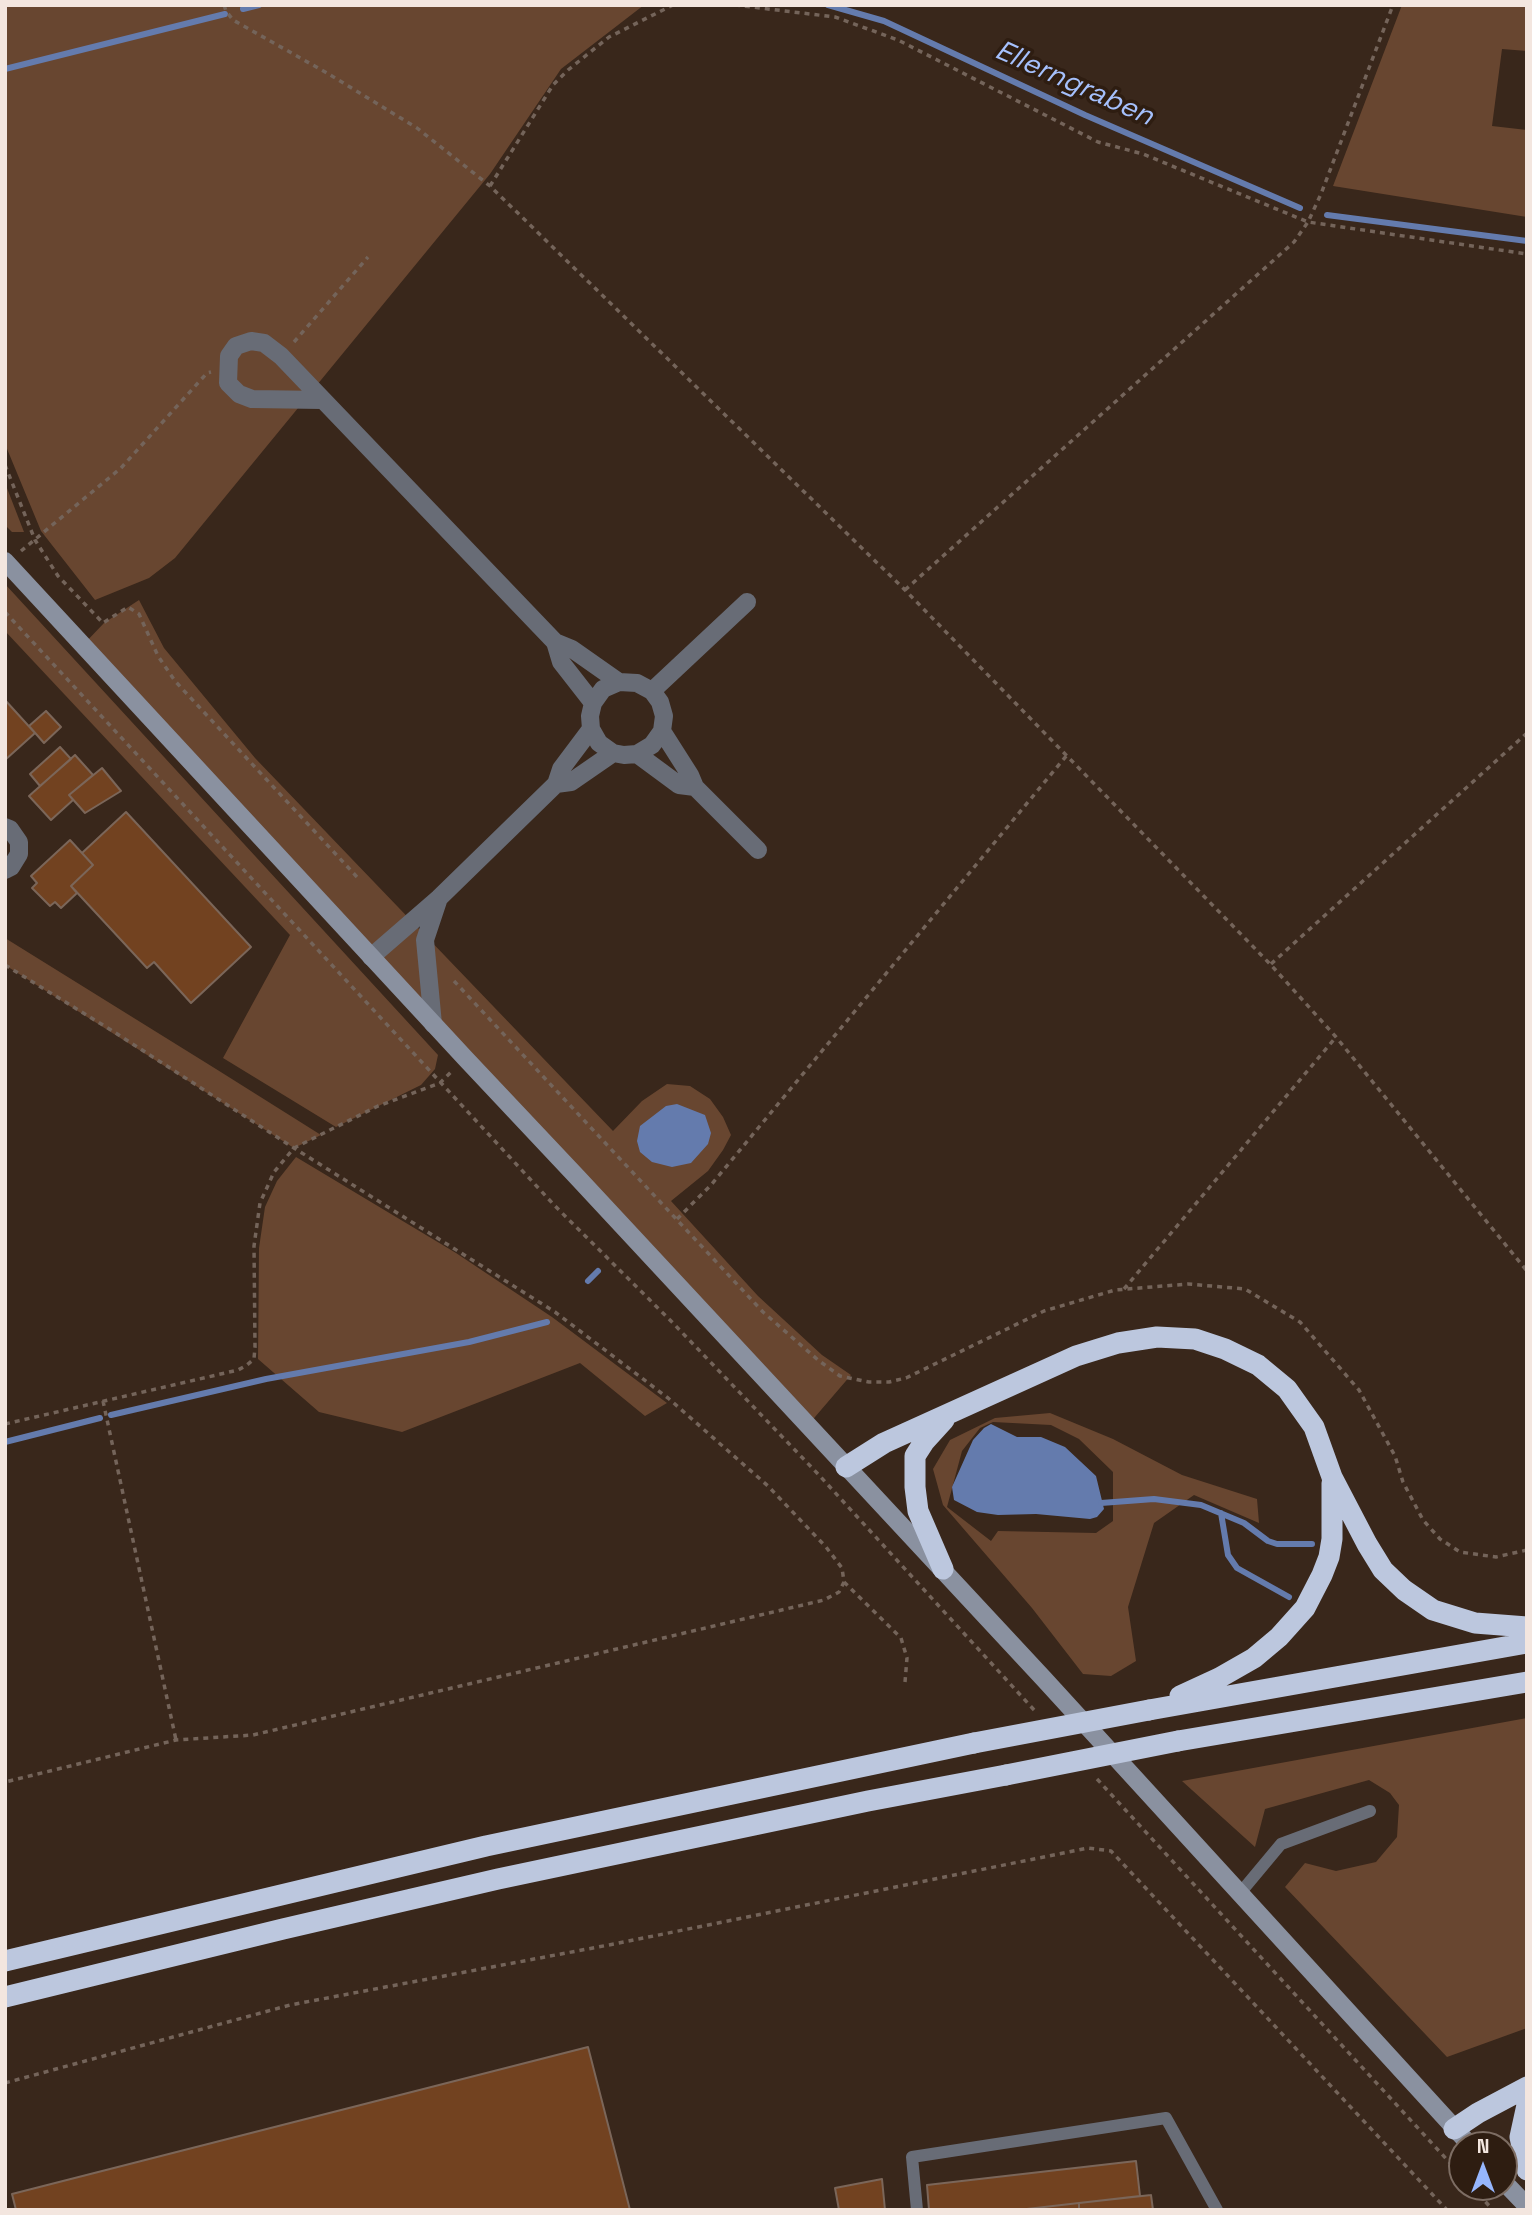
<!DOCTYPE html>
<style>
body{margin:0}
#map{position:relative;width:1532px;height:2215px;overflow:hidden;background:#39271b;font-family:"Space Grotesk",sans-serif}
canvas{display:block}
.frame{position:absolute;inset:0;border:7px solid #f3e6df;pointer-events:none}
.north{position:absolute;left:1448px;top:2131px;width:70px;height:70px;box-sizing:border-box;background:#2e1d11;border:2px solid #7d6d63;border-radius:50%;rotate:0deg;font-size:19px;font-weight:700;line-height:28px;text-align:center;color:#f3e6df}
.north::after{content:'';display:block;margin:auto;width:24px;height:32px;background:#96b6fd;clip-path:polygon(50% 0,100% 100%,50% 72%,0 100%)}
</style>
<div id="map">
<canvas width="1532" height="2215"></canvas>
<div class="frame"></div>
<div class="north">N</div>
</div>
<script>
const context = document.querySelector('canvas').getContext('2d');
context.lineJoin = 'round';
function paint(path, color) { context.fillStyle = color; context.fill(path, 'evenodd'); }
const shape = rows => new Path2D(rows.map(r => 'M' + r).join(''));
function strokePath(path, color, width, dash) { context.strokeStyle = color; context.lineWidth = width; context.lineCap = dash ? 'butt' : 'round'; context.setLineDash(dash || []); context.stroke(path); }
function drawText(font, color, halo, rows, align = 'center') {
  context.font = font + ' "Space Grotesk",sans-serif'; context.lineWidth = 7; context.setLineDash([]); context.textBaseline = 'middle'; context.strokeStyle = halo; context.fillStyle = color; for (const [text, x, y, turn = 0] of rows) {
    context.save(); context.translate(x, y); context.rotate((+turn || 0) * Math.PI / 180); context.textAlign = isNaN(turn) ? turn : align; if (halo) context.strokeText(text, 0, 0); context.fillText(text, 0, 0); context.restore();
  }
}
const green = shape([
 [5,5,644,5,561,69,490,174,175,558,149,578,95,600,41,531,5,444],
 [1402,5,1527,5,1527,51,1502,49,1492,126,1527,130,1527,217,1333,186],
 [5,483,24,532,12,532,5,525],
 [5,584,438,1055,435,1069,421,1085,336,1127,223,1058,290,935,5,631],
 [139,600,164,648,255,758,613,1131,642,1101,667,1084,690,1086,710,1099,723,1117,731,1135,723,1150,708,1171,671,1201,758,1296,822,1355,851,1375,809,1424,84,644,104,623],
 [5,938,216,1069,321,1135,294,1148,5,965],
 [296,1157,456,1253,552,1317,667,1403,645,1416,580,1363,402,1432,319,1412,258,1359,259,1248,265,1207,277,1181],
 [1050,1413,1113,1439,1182,1475,1257,1499,1259,1523,1194,1495,1154,1523,1128,1607,1136,1661,1111,1676,1083,1674,1032,1608,943,1505,933,1469,950,1440,995,1418],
 [993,1422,1051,1425,1079,1439,1113,1472,1113,1521,1096,1533,998,1531,991,1541,947,1507,962,1451,980,1428],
 [1527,1718,1527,2028,1447,2057,1285,1887,1305,1863,1336,1871,1376,1862,1397,1837,1399,1805,1390,1793,1369,1780,1265,1809,1255,1847,1182,1781]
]);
const water = shape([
 [677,1104,705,1115,711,1133,708,1144,691,1163,672,1167,652,1162,640,1152,637,1141,640,1126,666,1106],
 [991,1424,1017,1437,1041,1437,1065,1447,1096,1476,1104,1509,1097,1517,1090,1519,1036,1514,998,1515,977,1512,954,1500,952,1487,973,1440,984,1428]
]);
const stream = shape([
 [828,5,884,21,1085,115,1300,208],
 [243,9,259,5],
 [5,69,225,14],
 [1327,215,1527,241],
 [588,1281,598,1271],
 [111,1415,266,1379,469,1342,547,1322],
 [5,1442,100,1418],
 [1101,1503,1154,1499,1201,1505,1244,1523,1268,1541,1277,1544,1312,1544],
 [1221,1513,1228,1555,1237,1568,1289,1597]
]);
const building = shape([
 [5,700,35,733,5,760,5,700],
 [46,711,61,727,44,743,29,726,46,711],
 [60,747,71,759,40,786,30,774,60,747],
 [75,755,93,775,69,795,73,800,51,820,29,796,75,755],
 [102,768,121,791,85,813,69,795,102,768],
 [126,812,251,947,191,1003,154,962,147,968,71,886,93,865,82,853,126,812],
 [70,840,93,865,71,886,77,893,61,908,55,902,50,906,32,888,37,883,31,876,70,840],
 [588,2047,630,2210,16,2210,12,2194,588,2047],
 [1136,2161,1140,2196,1018,2210,929,2210,927,2185,1136,2161],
 [882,2179,885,2210,839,2210,835,2188,882,2179],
 [1151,2195,1153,2210,1079,2210,1079,2203,1151,2195],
 [1079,2203,1079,2210,1018,2210,1079,2203]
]);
const path = shape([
 [224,5,226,11,233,20,327,73,417,128,490,186,905,590,1271,965,1336,1037,1527,1271],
 [735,5,835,17,898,40,1098,142,1143,154,1308,222,1527,254],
 [490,186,553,85,568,70,609,37,673,5],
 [294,342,368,257],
 [5,465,35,540,58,576,103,623,128,607,139,614,158,656,175,681,357,877],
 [21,551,121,468,207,373,211,372],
 [905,590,1294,242,1308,222,1321,194,1393,5],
 [5,612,555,1206,670,1320,818,1474,1035,1711],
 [1271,964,1527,733],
 [5,965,111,1030,294,1148,555,1312,668,1398,768,1486,826,1547,842,1568,844,1582,839,1592,824,1600,253,1735,176,1740,5,1782],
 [454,981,763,1312,818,1360,840,1376,869,1382,889,1382,906,1378,1044,1311,1115,1290,1188,1284,1245,1289,1300,1322,1359,1390,1395,1456,1403,1482,1423,1520,1440,1539,1460,1552,1496,1557,1527,1550],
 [677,1219,711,1185,1067,755],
 [1124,1289,1336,1037],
 [103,1401,176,1740],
 [5,1424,238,1370,247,1365,254,1359,255,1347,254,1246,260,1203,274,1172,294,1148,378,1106,440,1083,451,1072],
 [844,1582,901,1638,907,1658,905,1682],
 [1097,1779,1462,2176],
 [5,2083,290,2005,614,1944,1088,1848,1111,1851,1447,2210],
 [1472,2187,1493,2210]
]);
const service = shape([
 [1241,1892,1281,1844,1370,1811],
 [917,2210,912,2157,1166,2118,1217,2210]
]);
const minor = shape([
 [322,400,252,399,239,394,228,383,229,356,236,346,251,341,264,343,281,356,555,642,572,649,619,682],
 [555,642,561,662,593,703],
 [652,691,747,602],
 [662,731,690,775,695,787,758,850],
 [637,754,679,785,695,787],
 [556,784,571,782,613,753,624,755,637,754,652,745,662,731,664,716,660,702,652,691,637,683,619,682,603,689,593,703,590,716,591,729,599,743,613,753],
 [5,827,10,829,19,842,19,854,11,867,5,870],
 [371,957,439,898,556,784,561,769,591,729],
 [433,1024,425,940,438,901]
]);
const secondary = shape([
 [5,561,465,1058,578,1178,1044,1679,1470,2145],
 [1504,2182,1527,2206]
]);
const motorway = shape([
 [846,1467,884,1443,1076,1356,1118,1343,1157,1337,1195,1339,1225,1349,1258,1365,1287,1389,1314,1427,1332,1477,1367,1544,1383,1570,1404,1590,1433,1610,1475,1623,1527,1627],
 [943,1569,918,1511,915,1487,915,1456,924,1442,944,1420],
 [1180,1696,1219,1678,1254,1658,1279,1637,1305,1608,1322,1575,1329,1557,1332,1539,1332,1483],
 [1149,1710,1527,1643],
 [1178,1741,1527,1682],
 [5,1961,486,1846,974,1743],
 [5,1997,283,1929,498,1879,868,1801,1006,1775],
 [1527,2105,1520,2137,1527,2170],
 [1454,2129,1478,2113,1527,2087]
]);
const motorwayBridge = shape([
 [974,1743,1149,1710],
 [1006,1775,1178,1741]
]);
const waterNames = [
 ["Ellerngraben",1074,84,24]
];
paint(green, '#684630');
paint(water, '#647bad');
strokePath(stream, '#647bad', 6);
paint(building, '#724220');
strokePath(building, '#7b6659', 2);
strokePath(path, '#74645a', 3.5, [5, 5]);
strokePath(service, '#686c76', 12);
strokePath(minor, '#686c76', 18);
strokePath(secondary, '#8a91a0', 18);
strokePath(motorway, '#bcc7de', 21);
strokePath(motorwayBridge, '#bcc7de', 21);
drawText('italic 28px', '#a5c0fc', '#2e1d11', waterNames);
</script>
